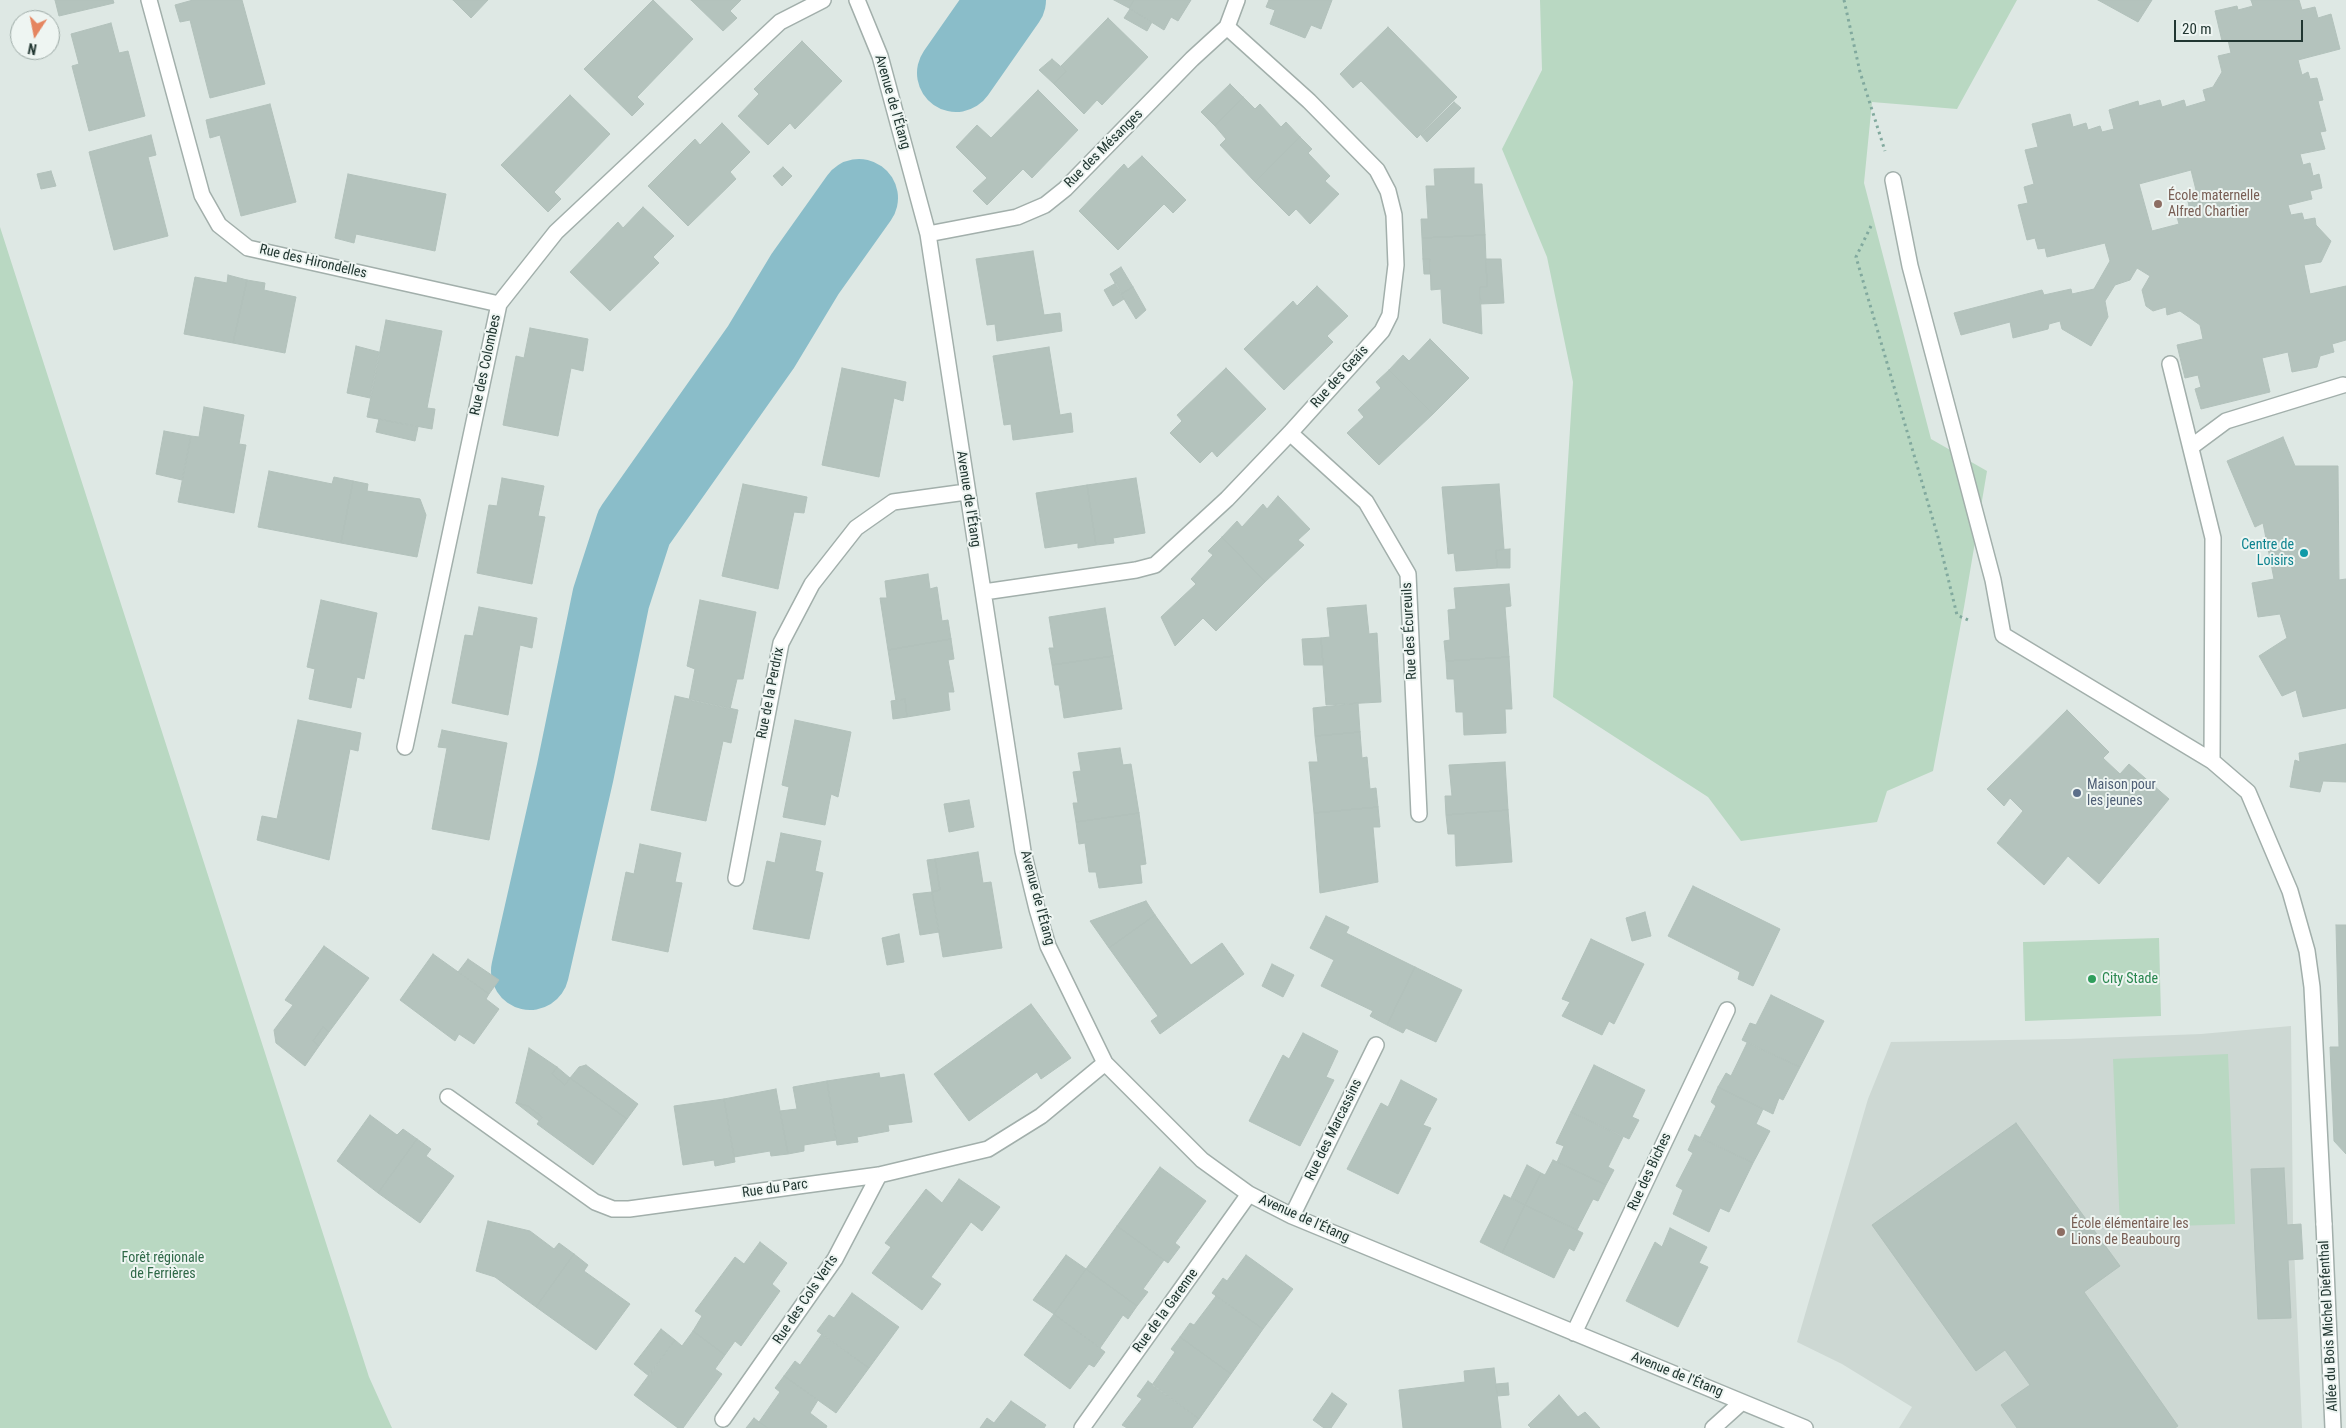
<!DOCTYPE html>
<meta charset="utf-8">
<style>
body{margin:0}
#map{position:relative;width:2346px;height:1428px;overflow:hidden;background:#dee8e4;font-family:"Roboto Condensed",sans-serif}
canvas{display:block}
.north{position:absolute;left:10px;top:10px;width:50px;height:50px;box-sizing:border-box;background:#eef5f2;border:1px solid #9ca9a5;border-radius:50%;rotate:191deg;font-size:14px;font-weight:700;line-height:20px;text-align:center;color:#213631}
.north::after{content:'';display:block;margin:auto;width:18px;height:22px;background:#e58560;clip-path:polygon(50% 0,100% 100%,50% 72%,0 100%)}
.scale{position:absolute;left:2174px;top:20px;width:129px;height:22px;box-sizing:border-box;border:2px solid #213631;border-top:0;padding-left:6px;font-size:15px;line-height:18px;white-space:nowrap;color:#213631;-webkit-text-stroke:4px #eef5f2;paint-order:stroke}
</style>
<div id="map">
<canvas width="2346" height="1428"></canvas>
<div class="north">N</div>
<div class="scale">20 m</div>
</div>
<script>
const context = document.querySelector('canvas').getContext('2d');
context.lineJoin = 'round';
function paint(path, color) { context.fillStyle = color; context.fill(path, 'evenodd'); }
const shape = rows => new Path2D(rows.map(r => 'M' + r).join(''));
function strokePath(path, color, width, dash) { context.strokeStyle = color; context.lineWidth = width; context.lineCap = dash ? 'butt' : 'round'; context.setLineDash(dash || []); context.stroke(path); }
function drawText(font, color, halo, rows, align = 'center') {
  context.font = font + ' "Roboto Condensed",sans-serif'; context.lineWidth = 4; context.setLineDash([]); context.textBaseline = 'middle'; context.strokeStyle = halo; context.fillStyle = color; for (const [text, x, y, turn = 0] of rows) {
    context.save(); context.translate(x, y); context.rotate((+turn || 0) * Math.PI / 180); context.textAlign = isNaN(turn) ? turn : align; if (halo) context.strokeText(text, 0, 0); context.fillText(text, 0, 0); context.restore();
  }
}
const built = shape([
 [2291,1026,2293,1224,2302,1428,1899,1428,1912,1407,1842,1364,1797,1342,1868,1099,1891,1042,2067,1039,2201,1034]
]);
const green = shape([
 [1540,0,2017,0,1957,109,1872,102,1864,183,1931,439,1987,471,1964,607,1933,771,1887,791,1877,822,1741,841,1708,797,1553,697,1573,382,1547,257,1502,149,1542,70],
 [0,227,369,1377,392,1428,0,1428],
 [2159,938,2161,1016,2025,1021,2023,942],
 [2228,1054,2235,1224,2120,1228,2113,1059]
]);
const river = shape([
 [956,73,1007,0],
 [530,971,575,773,611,598,634,527,761,347,805,274,859,198]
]);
const building = shape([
 [55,0,113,0,114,3,59,16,55,0],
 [193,0,242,0,265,84,210,98,190,20,180,22,175,5,193,0],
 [453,0,488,0,471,18,453,0],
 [653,0,693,39,637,97,644,104,632,116,584,69,653,0],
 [691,0,741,0,730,11,737,18,723,31,691,0],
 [1114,0,1134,0,1129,8,1114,0],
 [1134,0,1191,0,1178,21,1171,17,1164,30,1129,8,1134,0],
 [1269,0,1332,0,1321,29,1311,25,1305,38,1270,24,1275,10,1266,7,1269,0],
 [2098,0,2152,0,2138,22,2098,0],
 [2251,0,2299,0,2302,10,2315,7,2318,18,2331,14,2340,49,2298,60,2302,75,2308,72,2310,79,2317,78,2323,100,2318,101,2326,131,2320,132,2325,149,2300,154,2303,165,2310,163,2313,176,2319,174,2322,188,2310,191,2312,199,2288,205,2291,215,2302,213,2304,220,2315,218,2316,225,2331,241,2321,262,2304,265,2310,294,2346,286,2346,340,2332,344,2334,352,2320,356,2317,367,2292,372,2288,352,2262,358,2270,392,2201,409,2195,389,2201,387,2198,375,2185,378,2177,345,2203,339,2200,325,2180,311,2167,315,2166,307,2153,311,2146,306,2142,290,2150,276,2137,268,2130,280,2115,285,2105,301,2108,317,2091,346,2062,329,2060,321,2049,324,2048,329,2013,338,2010,322,1961,335,1954,313,2042,290,2044,295,2071,289,2072,294,2094,289,2110,261,2105,243,2047,257,2045,248,2038,249,2035,238,2027,240,2018,205,2028,203,2024,187,2034,184,2025,150,2038,147,2032,124,2070,114,2073,127,2086,123,2088,130,2100,126,2102,132,2114,129,2109,110,2138,101,2139,106,2160,100,2162,107,2184,100,2186,107,2206,101,2203,90,2213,87,2222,72,2218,56,2231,53,2228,40,2222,41,2215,11,2237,6,2238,10,2253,6,2251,0],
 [2191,170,2196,190,2186,193,2189,206,2181,209,2183,215,2177,217,2179,224,2152,231,2139,184,2191,170],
 [1130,9,1152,22,1147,31,1124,18,1130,9],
 [1108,18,1148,57,1102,105,1097,100,1084,114,1054,84,1066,71,1061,66,1108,18],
 [111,23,119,53,128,51,145,116,89,131,72,66,79,64,71,34,111,23],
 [1388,27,1457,97,1417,138,1361,81,1353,88,1340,74,1388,27],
 [802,41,842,81,795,129,790,123,768,145,738,116,759,94,754,89,802,41],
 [1052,59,1066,71,1054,84,1039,70,1052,59],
 [1230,84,1243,97,1215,126,1201,112,1230,84],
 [1038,90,1078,130,1032,178,1023,169,987,205,973,191,987,178,956,147,977,125,991,138,1038,90],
 [570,95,610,134,554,192,561,199,548,212,501,165,570,95],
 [1243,97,1255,109,1260,104,1281,127,1286,122,1300,137,1255,182,1220,145,1226,139,1215,126,1243,97],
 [1454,102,1461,108,1427,142,1421,135,1454,102],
 [270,104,296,202,241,216,220,135,210,138,206,120,270,104],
 [722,123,750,152,730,172,736,179,688,226,648,186,695,139,700,145,722,123],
 [151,135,156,155,148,157,168,236,114,250,89,152,151,135],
 [1300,137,1312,149,1308,153,1330,176,1325,181,1339,194,1310,224,1296,209,1289,216,1255,182,1300,137],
 [1142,156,1186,200,1173,213,1164,204,1118,250,1079,211,1124,164,1128,169,1142,156],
 [783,167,792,176,782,186,773,176,783,167],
 [1474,168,1474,184,1482,184,1485,235,1422,238,1421,219,1428,219,1426,186,1435,186,1434,169,1474,168],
 [51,171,56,186,41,189,37,174,51,171],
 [348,174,446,194,435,251,356,234,354,243,335,238,348,174],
 [643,207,674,236,653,257,659,263,610,311,570,272,618,222,623,228,643,207],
 [1485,235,1487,287,1480,287,1482,334,1443,323,1441,289,1431,290,1430,259,1423,259,1422,238,1485,235],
 [1033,251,1044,315,1060,313,1062,331,997,341,995,324,987,325,976,259,1033,251],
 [1423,259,1430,259,1430,274,1424,274,1423,259],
 [1486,259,1501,259,1504,303,1480,304,1480,287,1487,287,1486,259],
 [1121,267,1133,287,1121,294,1110,274,1121,267],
 [228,275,247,280,233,343,184,334,195,277,227,283,228,275],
 [247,280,265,283,264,290,296,297,285,353,233,343,247,280],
 [1116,283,1124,299,1113,306,1104,290,1116,283],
 [1317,286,1348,316,1327,336,1333,342,1284,390,1244,349,1293,301,1297,306,1317,286],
 [1133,287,1146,310,1136,319,1121,294,1133,287],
 [386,320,442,331,427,408,435,409,432,429,367,417,386,320],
 [530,328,588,339,583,371,571,368,558,436,503,425,516,356,524,358,530,328],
 [1430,339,1469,378,1433,414,1389,370,1403,355,1409,361,1430,339],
 [356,346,379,352,370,398,347,393,356,346],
 [1049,347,1060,415,1071,413,1073,432,1013,440,1011,424,1004,425,993,356,1049,347],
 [842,368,906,382,903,401,894,398,879,477,822,465,842,368],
 [1226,368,1266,409,1217,457,1212,451,1200,463,1170,433,1182,421,1177,415,1226,368],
 [1389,370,1433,414,1379,465,1347,433,1364,417,1358,410,1381,388,1376,382,1389,370],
 [204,407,244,415,239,444,246,445,234,513,178,502,191,436,199,437,204,407],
 [379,419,418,427,415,441,376,432,379,419],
 [164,431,191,436,182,480,156,474,164,431],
 [2283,437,2295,466,2338,466,2339,580,2346,579,2346,708,2303,717,2296,690,2282,696,2259,656,2287,638,2280,614,2258,617,2252,583,2274,579,2263,523,2255,527,2227,461,2283,437],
 [269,471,332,484,334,477,353,481,341,543,258,527,269,471],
 [502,478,544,486,538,516,545,517,532,584,477,573,489,505,497,506,502,478],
 [1136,478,1145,533,1113,538,1114,543,1096,545,1087,485,1136,478],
 [353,481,368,484,367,491,420,499,426,515,417,557,341,543,353,481],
 [743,484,807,497,804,513,794,512,778,589,722,576,743,484],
 [1499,484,1504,549,1496,550,1497,568,1456,571,1454,553,1448,554,1442,487,1499,484],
 [1087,485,1096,545,1078,548,1078,543,1045,548,1036,493,1087,485],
 [1278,496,1310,529,1298,540,1304,545,1265,582,1222,537,1237,521,1242,527,1263,504,1267,509,1278,496],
 [1222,537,1265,582,1216,631,1203,618,1175,646,1161,617,1196,584,1191,579,1213,555,1208,551,1222,537],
 [1510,549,1510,568,1497,568,1496,550,1510,549],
 [928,574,930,589,937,587,942,621,948,620,951,639,888,650,880,598,887,598,885,581,928,574],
 [1509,584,1511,606,1505,607,1509,657,1446,661,1444,641,1450,640,1448,610,1456,609,1454,588,1509,584],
 [321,600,377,613,364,679,357,677,351,708,309,699,315,669,307,667,321,600],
 [700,600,756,612,743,679,737,679,730,709,689,700,695,669,687,666,700,600],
 [1366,605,1369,634,1377,633,1381,702,1326,705,1321,638,1330,637,1327,608,1366,605],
 [479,607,537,618,532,648,520,645,508,715,452,703,465,635,473,636,479,607],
 [1105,608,1113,656,1052,665,1049,648,1054,648,1049,617,1105,608],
 [1321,638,1323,665,1304,665,1302,639,1321,638],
 [951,639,954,659,948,660,954,692,948,692,950,710,907,717,905,699,896,701,888,650,951,639],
 [1113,656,1122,709,1064,718,1059,685,1055,685,1052,665,1113,656],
 [1509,657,1512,709,1505,709,1506,733,1464,735,1463,712,1456,712,1454,679,1447,679,1446,661,1509,657],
 [675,696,738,710,731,743,723,741,706,821,651,810,675,696],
 [905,699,907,717,893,719,891,701,905,699],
 [1358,703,1360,732,1315,736,1313,708,1358,703],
 [2067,710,2109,752,2103,758,2120,774,2129,764,2169,799,2099,884,2068,856,2044,885,1997,843,2023,811,2010,798,2004,806,1987,789,2067,710],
 [298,720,361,733,358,751,350,749,329,860,257,840,262,816,277,819,298,720],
 [795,720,851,732,838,797,831,794,825,825,783,817,789,787,782,785,795,720],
 [442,730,507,743,489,840,432,829,447,748,438,747,442,730],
 [1360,732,1362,758,1367,757,1370,789,1376,788,1378,807,1314,813,1309,762,1318,762,1315,736,1360,732],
 [2346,744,2346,782,2323,781,2320,792,2290,787,2295,760,2300,762,2299,753,2346,744],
 [1120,748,1123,765,1131,764,1139,813,1076,822,1073,803,1078,803,1073,772,1081,771,1078,753,1120,748],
 [1505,762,1508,810,1446,815,1445,796,1452,796,1449,765,1505,762],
 [969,800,974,827,949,832,944,804,969,800],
 [1378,807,1380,827,1373,827,1378,882,1320,893,1314,813,1378,807],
 [1508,810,1512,862,1456,866,1455,834,1448,834,1446,815,1508,810],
 [1139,813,1146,864,1140,865,1142,883,1099,888,1096,872,1089,872,1085,843,1079,844,1076,822,1139,813],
 [781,833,821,841,815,871,823,873,809,939,753,929,767,861,775,863,781,833],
 [640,844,681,853,675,882,682,883,668,952,612,940,626,872,634,874,640,844],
 [978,852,983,883,991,882,1002,948,943,957,932,892,940,890,935,859,978,852],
 [935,859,940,890,932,892,927,860,935,859],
 [1693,886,1780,929,1753,986,1738,979,1740,972,1668,936,1693,886],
 [932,892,939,932,920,935,913,894,932,892],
 [1146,901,1155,915,1109,948,1090,921,1146,901],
 [1645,912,1651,936,1632,941,1626,918,1645,912],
 [1155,915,1191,965,1222,943,1244,974,1160,1034,1151,1021,1158,1016,1109,948,1155,915],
 [1326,916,1349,927,1346,933,1415,967,1387,1025,1370,1016,1373,1011,1321,986,1334,960,1310,948,1326,916],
 [2336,925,2346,925,2346,1154,2334,1141,2330,1047,2339,1047,2336,925],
 [899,934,904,962,887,965,882,938,899,934],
 [1591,939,1644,964,1614,1024,1609,1021,1602,1035,1562,1016,1570,1002,1562,999,1591,939],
 [324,946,369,978,329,1032,323,1027,313,1041,319,1046,305,1066,276,1043,274,1030,293,1005,285,1000,324,946],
 [433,954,489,994,486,999,499,1009,474,1044,459,1034,455,1041,400,1000,433,954],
 [468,959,499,980,489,994,458,972,468,959],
 [1272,964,1294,975,1283,997,1262,986,1272,964],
 [1415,967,1462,990,1436,1042,1406,1028,1403,1033,1387,1025,1415,967],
 [1771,995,1824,1021,1800,1067,1742,1040,1750,1023,1756,1025,1771,995],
 [1031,1004,1071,1058,1041,1079,1037,1072,969,1121,934,1074,1031,1004],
 [323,1027,329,1032,319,1046,313,1041,323,1027],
 [1303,1033,1338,1051,1326,1077,1334,1080,1300,1146,1249,1121,1283,1055,1289,1059,1303,1033],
 [1747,1043,1800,1067,1783,1100,1779,1098,1773,1114,1718,1087,1726,1073,1731,1076,1747,1043],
 [529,1048,557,1067,552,1074,565,1085,570,1078,627,1119,593,1165,537,1124,542,1117,528,1106,516,1103,529,1048],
 [586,1065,638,1104,627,1119,570,1078,579,1067,586,1065],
 [1594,1065,1645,1090,1632,1117,1639,1120,1629,1139,1571,1112,1594,1065],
 [557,1067,570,1078,565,1085,552,1074,557,1067],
 [879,1073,880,1078,904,1074,912,1122,888,1125,889,1131,857,1137,858,1142,837,1145,827,1081,879,1073],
 [1401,1080,1437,1099,1423,1125,1431,1128,1398,1194,1347,1169,1381,1103,1388,1107,1401,1080],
 [827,1081,836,1140,804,1145,804,1151,788,1154,780,1111,797,1109,793,1087,827,1081],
 [1718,1087,1763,1109,1756,1124,1770,1131,1753,1163,1700,1138,1716,1106,1711,1102,1718,1087],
 [776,1089,788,1154,771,1156,770,1151,734,1157,724,1099,776,1089],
 [724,1099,735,1162,715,1166,714,1160,683,1165,674,1106,724,1099],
 [516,1103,528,1106,542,1117,539,1121,516,1103],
 [1571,1112,1623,1137,1608,1167,1614,1170,1606,1185,1557,1162,1564,1146,1556,1143,1571,1112],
 [370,1115,397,1135,403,1129,417,1139,378,1193,337,1161,370,1115],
 [2016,1123,2120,1266,2084,1292,2178,1426,2175,1428,2017,1428,2001,1405,2030,1385,2005,1350,1976,1371,1872,1225,2016,1123],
 [1695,1135,1753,1163,1729,1212,1720,1208,1709,1232,1673,1214,1683,1190,1676,1186,1693,1153,1688,1150,1695,1135],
 [417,1139,431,1149,426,1156,454,1176,420,1223,378,1193,417,1139],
 [1553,1160,1606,1185,1598,1201,1593,1199,1577,1230,1525,1205,1541,1173,1545,1175,1553,1160],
 [1527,1165,1541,1173,1525,1205,1511,1198,1527,1165],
 [1160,1167,1206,1201,1175,1243,1180,1247,1168,1263,1117,1226,1160,1167],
 [2284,1168,2287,1225,2301,1224,2303,1259,2288,1260,2291,1318,2258,1319,2251,1169,2284,1168],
 [959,1179,1000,1207,982,1231,971,1222,931,1277,941,1284,922,1310,872,1273,891,1247,885,1243,926,1189,942,1203,959,1179],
 [1504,1195,1525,1205,1502,1253,1480,1242,1504,1195],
 [1525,1205,1583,1233,1574,1251,1569,1248,1554,1278,1502,1253,1525,1205],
 [488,1221,530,1231,554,1249,559,1243,574,1254,536,1307,495,1277,476,1271,488,1221],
 [1117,1226,1164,1260,1143,1289,1148,1292,1137,1306,1086,1269,1117,1226],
 [1670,1228,1707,1247,1699,1263,1708,1267,1678,1327,1626,1301,1655,1242,1662,1247,1670,1228],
 [760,1242,787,1263,772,1284,780,1291,741,1346,735,1341,725,1355,693,1331,702,1316,695,1311,735,1257,744,1264,760,1242],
 [574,1254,588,1265,584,1271,630,1304,596,1350,536,1307,574,1254],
 [1066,1255,1086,1269,1054,1314,1033,1300,1066,1255],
 [1246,1255,1293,1289,1263,1329,1212,1293,1223,1278,1227,1281,1246,1255],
 [1086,1269,1137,1306,1128,1319,1123,1315,1100,1348,1054,1314,1086,1269],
 [852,1293,899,1327,869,1368,817,1331,829,1315,834,1318,852,1293],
 [1216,1296,1263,1329,1231,1374,1180,1337,1190,1323,1194,1325,1216,1296],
 [1054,1314,1105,1352,1094,1367,1089,1364,1070,1389,1024,1355,1054,1314],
 [661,1329,675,1340,649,1376,634,1364,661,1329],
 [693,1331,725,1355,715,1369,722,1374,683,1428,678,1428,634,1395,675,1340,682,1346,693,1331],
 [822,1334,869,1368,836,1413,784,1376,795,1361,800,1365,822,1334],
 [1180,1337,1231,1374,1199,1419,1152,1385,1175,1352,1171,1349,1180,1337],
 [1494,1368,1501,1428,1403,1428,1399,1390,1465,1382,1464,1371,1494,1368],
 [784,1376,818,1400,810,1413,827,1426,826,1428,768,1428,759,1422,780,1392,775,1388,784,1376],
 [1148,1381,1199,1419,1192,1428,1127,1428,1122,1425,1142,1399,1137,1396,1148,1381],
 [1508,1383,1509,1395,1497,1396,1496,1384,1508,1383],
 [1332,1393,1347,1404,1331,1428,1324,1428,1313,1420,1332,1393],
 [1559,1395,1578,1417,1585,1412,1600,1428,1531,1428,1528,1425,1559,1395],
 [1011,1401,1046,1425,1044,1428,980,1428,987,1418,994,1423,1011,1401],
 [754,1418,759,1422,768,1428,746,1428,754,1418]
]);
const path = shape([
 [1844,0,1860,72,1885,151],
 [1871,226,1856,257,1938,537,1957,615,1968,620]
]);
const lane = shape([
 [1893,180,1910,266,1993,580,2003,635,2212,761],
 [2170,364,2213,538,2212,761,2248,792,2290,891,2307,951,2312,987,2324,1224],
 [2191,447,2226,421,2343,385]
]);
const street = shape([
 [149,0,202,195,219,225,248,248,499,304],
 [857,0,880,56,928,234,1023,851,1037,909,1048,946,1105,1063,1202,1160,1249,1194,1292,1216,1805,1428],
 [928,234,1017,217,1045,205,1065,189,1192,59,1227,27,1237,0],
 [1290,433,1366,502,1408,574,1419,814],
 [984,592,1136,570,1155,565,1227,499,1290,433,1382,331,1390,315,1396,265,1394,215,1388,191,1377,170,1309,101,1227,27],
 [405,747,499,304,556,232,780,22,823,0],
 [736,878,781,643,812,584,856,528,893,502,966,492],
 [448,1097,595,1202,613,1209,629,1209,879,1175,988,1149,1041,1116,1105,1063],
 [1292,1216,1376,1045],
 [2324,1224,2333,1428],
 [1574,1333,1727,1010],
 [723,1419,835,1259,879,1175],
 [1082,1428,1249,1194],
 [1713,1428,1742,1402]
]);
const markers = [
 [2158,204,5,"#8d6e63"],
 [2304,553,5,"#0f9aa8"],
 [2077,793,5,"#5c6f8a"],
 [2092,979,5,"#2e9e5b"],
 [2061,1232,5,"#8d6e63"]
];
const streetNames = [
 ["Avenue de l'Étang",892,102,74],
 ["Rue des Mésanges",1104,149,-45],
 ["Rue des Hirondelles",313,262,13],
 ["Rue des Colombes",486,365,-78],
 ["Rue des Geais",1340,377,-48],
 ["Avenue de l'Étang",968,499,81],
 ["Rue des Écureuils",1410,631,-93],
 ["Rue de la Perdrix",771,693,-79],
 ["Avenue de l'Étang",1037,898,75],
 ["Rue des Marcassins",1334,1130,-64],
 ["Rue des Biches",1650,1172,-65],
 ["Rue du Parc",775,1189,-8],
 ["Avenue de l'Étang",1304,1219,24],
 ["Rue des Cols Verts",806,1300,-56],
 ["Rue de la Garenne",1166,1311,-54],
 ["Allée du Bois Michel Diefenthal",2329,1326,-93],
 ["Avenue de l'Étang",1677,1375,22]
];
const educationNames = [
 ["École maternelle",2168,196],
 ["Alfred Chartier",2168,212],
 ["École élémentaire les",2071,1224],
 ["Lions de Beaubourg",2071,1240]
];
const cultureNames = [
 ["Centre de",2294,545],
 ["Loisirs",2294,561]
];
const serviceNames = [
 ["Maison pour",2087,785],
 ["les jeunes",2087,801]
];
const leisureNames = [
 ["City Stade",2102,979]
];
const parkNames = [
 ["Forêt régionale",163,1258],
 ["de Ferrières",163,1274]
];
paint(built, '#cdd8d3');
paint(green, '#b9d8c2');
strokePath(river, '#8abdc9', 78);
paint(building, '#b4c3bd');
strokePath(building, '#b2c1bb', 1);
strokePath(lane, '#a2afab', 18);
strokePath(street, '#a2afab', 18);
strokePath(path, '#81a99e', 3, [2.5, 4]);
strokePath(lane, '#fff', 15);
strokePath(street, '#fff', 15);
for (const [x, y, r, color] of markers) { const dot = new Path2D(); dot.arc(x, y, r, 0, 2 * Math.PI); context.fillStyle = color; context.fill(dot); strokePath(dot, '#eef5f2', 2); }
drawText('14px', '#213631', '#eef5f2', streetNames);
drawText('14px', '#785e54', '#eef5f2', educationNames, 'left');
drawText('14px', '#0d838f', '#eef5f2', cultureNames, 'right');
drawText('14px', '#4e5e75', '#eef5f2', serviceNames, 'left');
drawText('14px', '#27864d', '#eef5f2', leisureNames, 'left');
drawText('14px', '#2f6948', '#eef5f2', parkNames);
</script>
